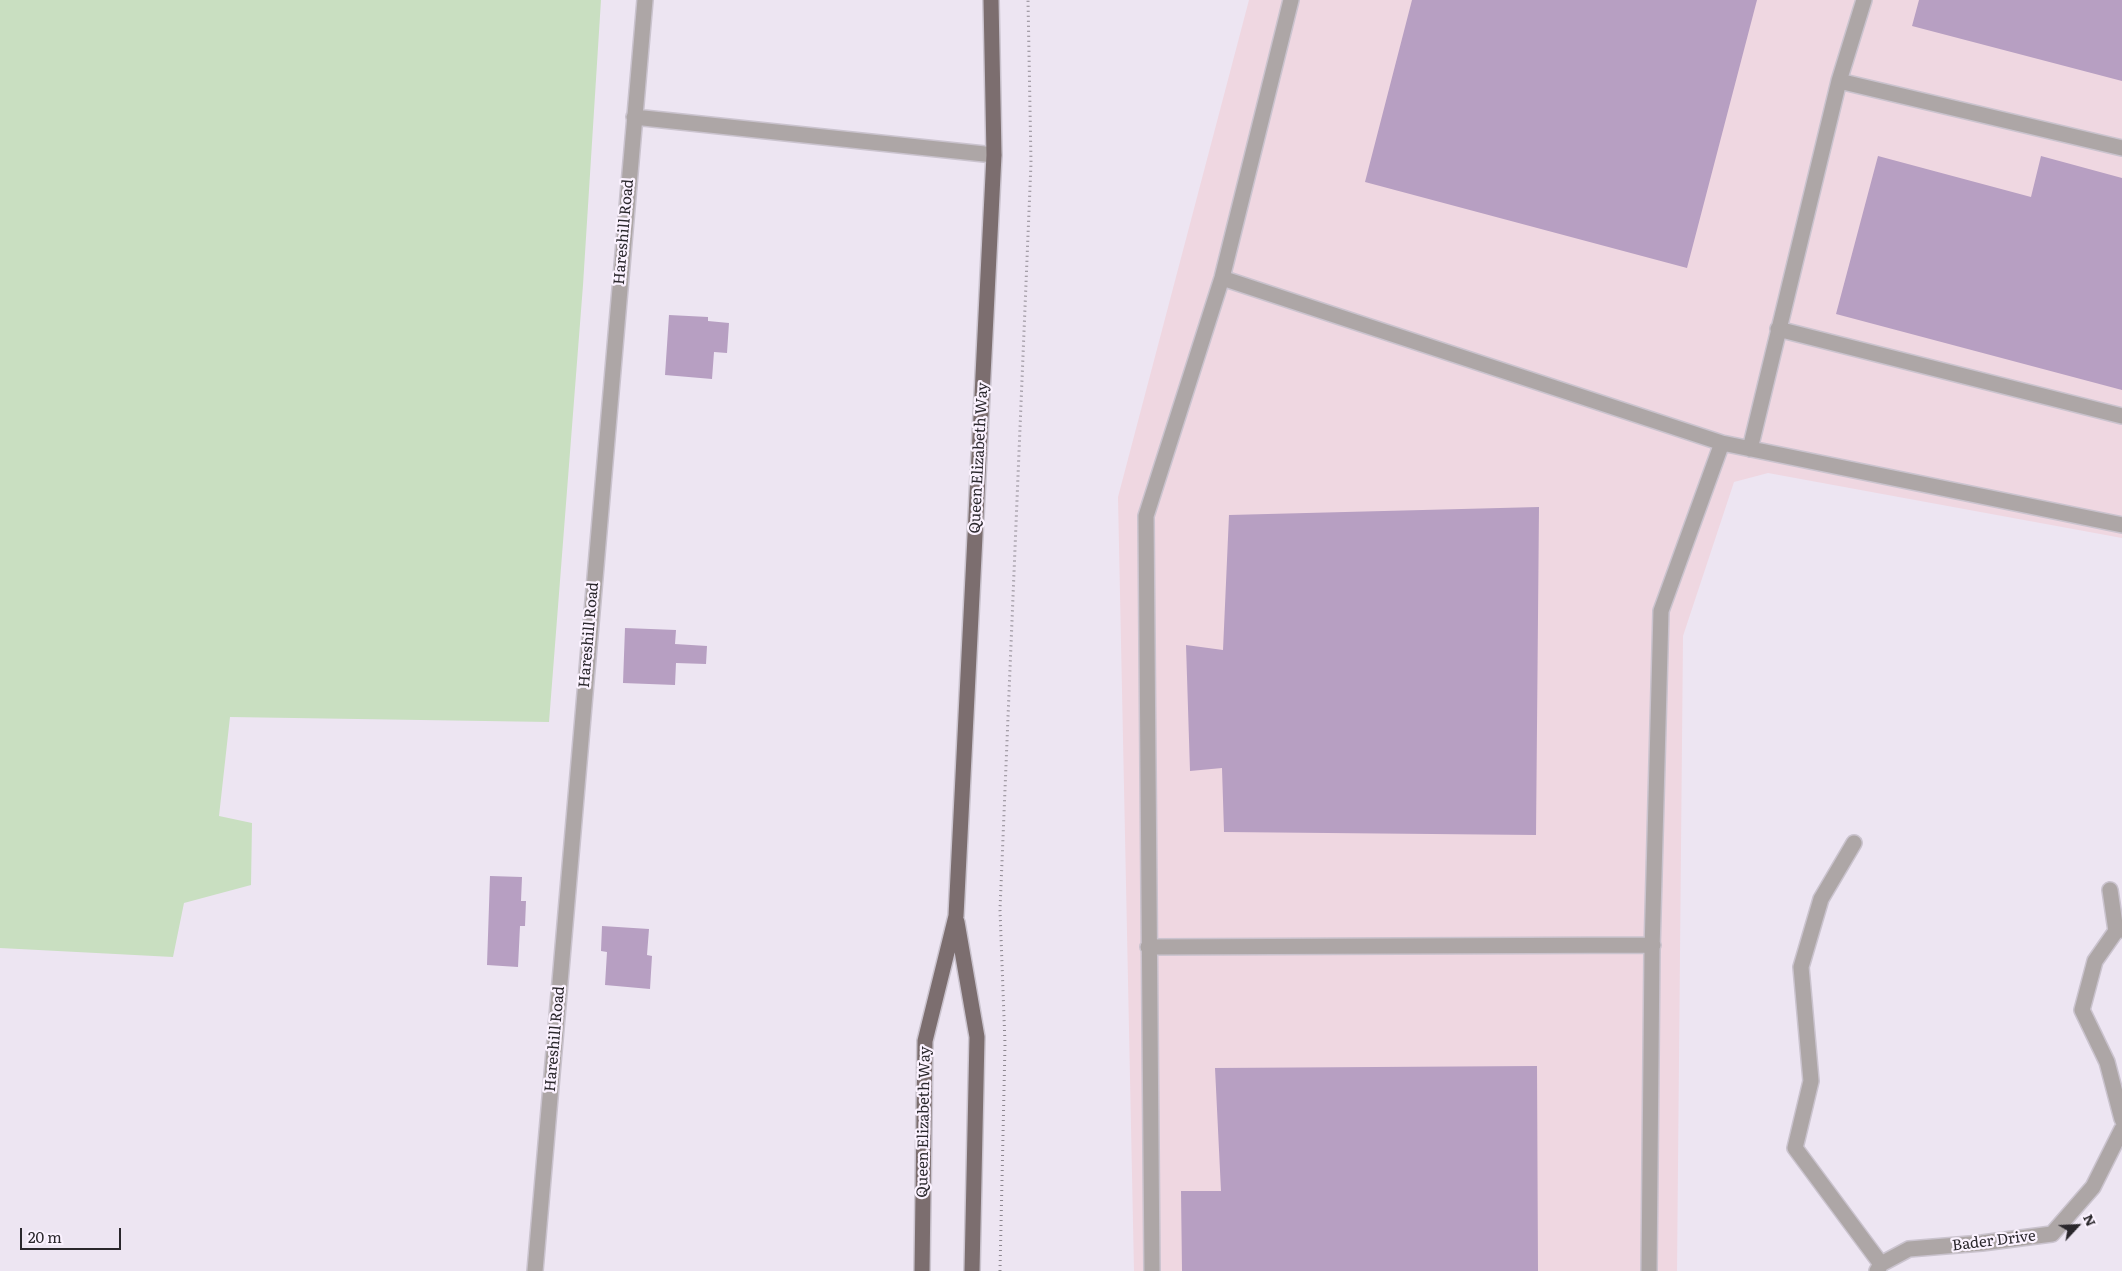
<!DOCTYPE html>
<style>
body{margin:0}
#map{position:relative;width:2122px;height:1271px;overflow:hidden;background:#ede5f2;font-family:Literata,serif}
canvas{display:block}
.north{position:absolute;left:2052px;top:1201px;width:50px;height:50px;-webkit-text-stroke:4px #fbf2ff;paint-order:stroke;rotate:65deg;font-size:14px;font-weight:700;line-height:20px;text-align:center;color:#2a272c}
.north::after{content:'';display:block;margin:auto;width:18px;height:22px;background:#2a272c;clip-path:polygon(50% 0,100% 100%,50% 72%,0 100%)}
.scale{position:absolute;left:20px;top:1228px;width:101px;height:22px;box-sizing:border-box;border:2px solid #2a272c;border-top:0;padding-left:6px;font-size:15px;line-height:18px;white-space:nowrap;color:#2a272c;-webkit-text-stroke:4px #fbf2ff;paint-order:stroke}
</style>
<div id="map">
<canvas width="2122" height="1271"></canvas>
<div class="north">N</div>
<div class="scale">20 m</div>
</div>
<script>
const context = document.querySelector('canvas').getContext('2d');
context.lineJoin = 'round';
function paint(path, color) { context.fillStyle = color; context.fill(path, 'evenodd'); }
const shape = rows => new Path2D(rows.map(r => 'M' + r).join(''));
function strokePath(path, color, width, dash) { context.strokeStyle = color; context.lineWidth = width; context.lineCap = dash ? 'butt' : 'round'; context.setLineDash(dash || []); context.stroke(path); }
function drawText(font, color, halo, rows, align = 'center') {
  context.font = font + ' Literata,serif'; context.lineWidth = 4.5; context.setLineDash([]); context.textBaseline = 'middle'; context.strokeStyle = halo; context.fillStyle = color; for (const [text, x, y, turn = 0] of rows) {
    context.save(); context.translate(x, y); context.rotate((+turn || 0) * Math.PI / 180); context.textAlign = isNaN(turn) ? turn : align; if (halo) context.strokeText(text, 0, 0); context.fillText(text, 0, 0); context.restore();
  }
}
const industrial = shape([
 [1249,0,2122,0,2122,538,1768,473,1734,482,1683,636,1677,1271,1134,1271,1118,497]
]);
const green = shape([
 [0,0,601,0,583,285,549,722,230,717,219,816,252,823,251,885,184,903,173,957,0,948]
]);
const building = shape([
 [1412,0,1757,0,1687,268,1365,182],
 [1919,0,2122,0,2122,81,1912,26],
 [1878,156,2031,197,2041,156,2122,178,2122,390,1836,314],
 [669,315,708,317,708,321,729,323,727,353,714,352,712,379,665,375],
 [1539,507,1536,835,1224,832,1222,768,1190,771,1186,645,1223,650,1229,515],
 [625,628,676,630,675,644,707,646,706,664,676,663,675,685,623,683],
 [490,876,522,877,521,901,526,901,525,926,520,926,518,967,487,965],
 [602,926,649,929,647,955,652,956,650,989,605,985,607,952,601,951],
 [1537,1066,1538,1271,1182,1271,1181,1191,1221,1191,1215,1068]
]);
const path = shape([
 [1000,1271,1005,1044,1000,910,1031,163,1028,0]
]);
const lane = shape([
 [1839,81,2122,148],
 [1222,278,1722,443,2122,525],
 [1778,329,2122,416],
 [1750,449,1839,81,1864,0],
 [1148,947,1653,945],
 [1152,1271,1146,516,1222,278,1291,0],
 [1649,1271,1652,951,1661,611,1722,443]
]);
const street = shape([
 [634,117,994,155],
 [1854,843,1821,899,1801,967,1811,1081,1795,1148,1881,1264],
 [2110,890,2116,931],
 [2122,930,2116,931,2095,961,2082,1010,2107,1062,2122,1119],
 [535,1271,645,0],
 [1877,1271,1881,1264,1909,1249,1982,1243,2052,1234,2093,1187,2122,1129]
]);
const primary = shape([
 [957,922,977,1037,972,1271],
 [922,1271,925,1041,956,916,994,155,991,0]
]);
const streetNames = [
 ["Hareshill Road",624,232,-85],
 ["Queen Elizabeth Way",979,458,-87],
 ["Hareshill Road",589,635,-85],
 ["Hareshill Road",555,1039,-85],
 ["Queen Elizabeth Way",924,1122,-89],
 ["Bader Drive",1994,1241,-7]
];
paint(industrial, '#efd7e1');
paint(green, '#c9dfc1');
paint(building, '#b79fc2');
strokePath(lane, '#cac3ce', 18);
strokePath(street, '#cac3ce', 18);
strokePath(primary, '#cac3ce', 18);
strokePath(path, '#8d8790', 3, [1, 4]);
strokePath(lane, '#ada6a6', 15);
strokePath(street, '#ada6a6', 15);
strokePath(primary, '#7c6e6f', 15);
drawText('15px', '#2a272c', '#fbf2ff', streetNames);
</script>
